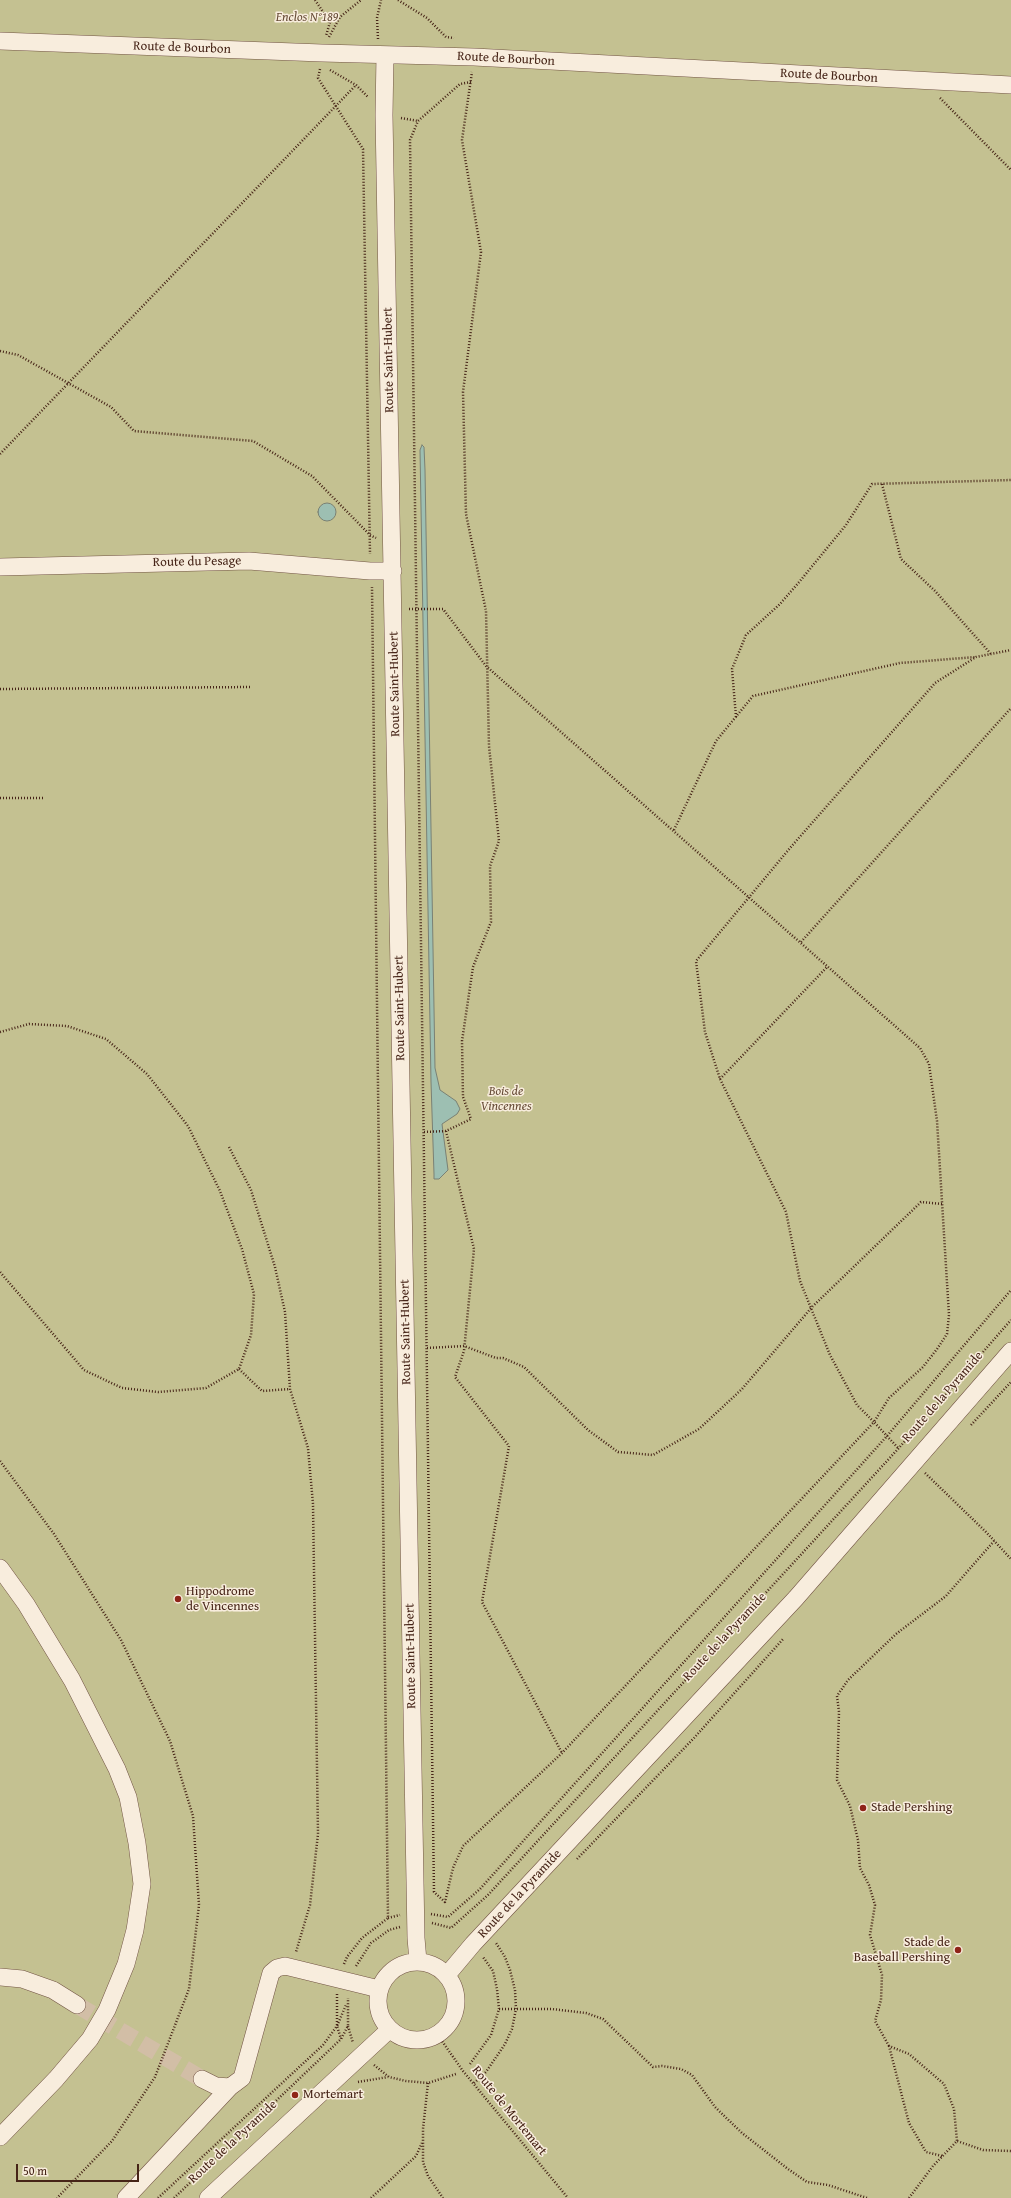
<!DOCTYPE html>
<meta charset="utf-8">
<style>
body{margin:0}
#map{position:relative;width:1011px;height:2198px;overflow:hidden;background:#f5e4ca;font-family:"Gentium Book Plus",serif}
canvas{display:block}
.scale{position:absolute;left:16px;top:2164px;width:123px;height:18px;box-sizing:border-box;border:2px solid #462417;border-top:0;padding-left:5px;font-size:12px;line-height:14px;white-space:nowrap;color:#462417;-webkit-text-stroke:3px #f8eddd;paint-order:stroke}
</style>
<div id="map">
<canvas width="1011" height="2198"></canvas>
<div class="scale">50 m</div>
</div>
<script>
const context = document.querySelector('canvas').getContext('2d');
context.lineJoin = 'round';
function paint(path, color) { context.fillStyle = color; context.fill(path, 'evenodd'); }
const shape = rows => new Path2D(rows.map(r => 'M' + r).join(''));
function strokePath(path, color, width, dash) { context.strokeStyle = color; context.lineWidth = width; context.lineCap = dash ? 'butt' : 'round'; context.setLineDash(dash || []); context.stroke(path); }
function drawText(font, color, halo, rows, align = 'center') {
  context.font = font + ' "Gentium Book Plus",serif'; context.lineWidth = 3; context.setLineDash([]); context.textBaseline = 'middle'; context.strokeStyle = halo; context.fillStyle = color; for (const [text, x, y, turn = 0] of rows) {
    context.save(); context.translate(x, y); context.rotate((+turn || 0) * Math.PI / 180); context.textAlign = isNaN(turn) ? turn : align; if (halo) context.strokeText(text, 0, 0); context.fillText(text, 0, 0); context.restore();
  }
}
const green = shape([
 [0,0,1011,0,1011,2198,0,2198]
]);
const water = shape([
 [422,445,424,447,425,470,435,1068,440,1090,456,1101,460,1109,457,1114,442,1124,448,1170,439,1179,434,1179,434,1174,431,1082,420,450,422,445],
 '318 512a9 9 0 1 1 18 0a9 9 0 1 1-18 0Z'
]);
const minorTunnel = shape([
 [77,2005,202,2079]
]);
const path = shape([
 [315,0,330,22,326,36],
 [398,0,427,18,446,37,454,38],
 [329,37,340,17,361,0],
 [378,39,377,18,381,0],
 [320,69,318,78,363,149,370,554],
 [330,70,356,85,368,97],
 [471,82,460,84,418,121,410,140,434,1892,445,1902,453,1868,463,1846,562,1753,874,1422,857,1405,830,1355,800,1281,786,1212,720,1079,705,1032,696,961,790,848,935,683,976,657,1011,650],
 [940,98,1011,170],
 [401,118,418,121],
 [0,351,18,355,111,407,134,431,253,441,312,476,370,535,376,538],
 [0,454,356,85],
 [882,484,901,559,935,591,991,654],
 [409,609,443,609,486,666,920,1048,929,1064,937,1121,949,1315,947,1334,937,1349,923,1367,889,1398,874,1422,899,1449],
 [0,689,251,687],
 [736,717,732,669,746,635,780,604,800,581,846,525,872,484,1011,480],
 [0,798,44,798],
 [674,830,716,741,753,696,900,663,976,657],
 [801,942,1011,708],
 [0,1032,29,1024,67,1026,106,1039,147,1074,188,1126,220,1191,242,1249,254,1294,251,1335,239,1369,206,1388,158,1392,122,1388,84,1370,0,1272],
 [720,1079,827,967],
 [446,1131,474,1249,464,1351,455,1377,509,1446,482,1602,562,1753],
 [424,1132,446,1131,471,1119,463,1097,462,1041,473,967,491,922,490,866,499,841,489,746,486,611,466,514,463,392,481,252,462,140,472,72],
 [229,1147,251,1190,275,1267,285,1312,290,1389,308,1448,313,1504,318,1834,310,1905,296,1952],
 [427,1348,464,1346,496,1358,503,1358,524,1367,588,1430,618,1452,653,1455,699,1429,742,1389,812,1307,921,1202,942,1204],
 [239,1369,262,1391,290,1389],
 [971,1425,1011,1382],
 [0,1461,54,1534,121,1640,170,1741,193,1816,199,1905,189,1989,155,2077,112,2141,57,2198],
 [925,1473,986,1532,1011,1559],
 [577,1859,694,1738,784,1638],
 [431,1914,448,1917,480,1889,887,1436,1011,1290],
 [388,1918,400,1915],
 [432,1923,451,1928,488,1895,898,1449,1011,1320],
 [344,1964,347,1957,362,1938,388,1918,372,587],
 [356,1966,371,1943,389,1930,400,1927],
 [337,1994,337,2026,341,2039],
 [499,2009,552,2009,586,2013,603,2019,653,2067,662,2066,681,2069,692,2075,715,2107,742,2133,788,2169,807,2182,828,2185,867,2198],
 [348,2026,353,2043],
 [437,2034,463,2071,568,2198],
 [889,2046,875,2021,881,2000,882,1975,870,1935,875,1905,869,1885,860,1868,858,1840,850,1806,837,1780,839,1712,837,1696,848,1680,896,1634,946,1596,994,1541],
 [470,2064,491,2035,499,2009,497,1989,493,1971,483,1957],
 [374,2065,389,2077,406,2081,428,2083,456,2074],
 [358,2082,388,2077],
 [428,2083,423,2129,423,2162,428,2176,443,2198],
 [474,2083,486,2072,505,2044,512,2029,516,2009,515,1990,510,1970,505,1957,496,1943],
 [942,2156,926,2152,909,2123,889,2046,909,2054,944,2084,954,2109,957,2141],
 [158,2198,323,2045,337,2026,346,2005],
 [174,2198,341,2039,348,2026,348,1998],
 [371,2198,416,2156,422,2143],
 [909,2198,933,2166,957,2141,983,2150,1011,2151]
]);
const minor = shape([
 [0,41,322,53,474,57,1011,85],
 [385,55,384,115,416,1938,418,1961],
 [0,567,249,561,370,571,393,571],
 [0,1568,26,1604,72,1680,117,1769,128,1797,137,1843,142,1884,135,1930,126,1964,107,2010,90,2039,56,2079,0,2137],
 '378 2001a39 39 0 1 1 78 0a39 39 0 1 1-78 0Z',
 [447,1975,473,1944,796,1598,1011,1351],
 [0,1977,22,1979,53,1990,77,2005],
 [202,2079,216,2086,230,2087,242,2078,271,1973,277,1968,285,1966,379,1989],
 [126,2198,230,2087],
 [208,2198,390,2029]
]);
const markers = [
 [178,1599,4,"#8f2418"],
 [863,1808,4,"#8f2418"],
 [958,1950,4,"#8f2418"],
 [295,2095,4,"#8f2418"]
];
const parkNames = [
 ["Enclos N°189",307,18],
 ["Bois de",506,1092],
 ["Vincennes",506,1107]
];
const streetNames = [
 ["Route de Bourbon",182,48,2],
 ["Route de Bourbon",506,59,3],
 ["Route de Bourbon",829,76,3],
 ["Route Saint-Hubert",389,360,-91],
 ["Route du Pesage",197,562,-1],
 ["Route Saint-Hubert",395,684,-91],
 ["Route Saint-Hubert",400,1008,-91],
 ["Route Saint-Hubert",406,1332,-91],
 ["Route de la Pyramide",943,1397,-49],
 ["Route de la Pyramide",725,1637,-47],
 ["Route Saint-Hubert",411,1656,-91],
 ["Route de la Pyramide",520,1894,-47],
 ["Route de Mortemart",509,2111,51],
 ["Route de la Pyramide",233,2142,-43]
];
const poiNames = [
 ["Hippodrome",186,1592],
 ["de Vincennes",186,1607],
 ["Stade Pershing",871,1808],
 ["Stade de",950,1943,"right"],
 ["Baseball Pershing",950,1958,"right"],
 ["Mortemart",303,2095]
];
paint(green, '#c4c191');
paint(water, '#9dbfb2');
strokePath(water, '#7a8174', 1);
strokePath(minorTunnel, '#d2bea6', 17, [17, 8]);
strokePath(minor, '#725444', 18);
strokePath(path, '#462417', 2.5, [1, 2]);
strokePath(minor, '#f8eddd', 17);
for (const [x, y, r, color] of markers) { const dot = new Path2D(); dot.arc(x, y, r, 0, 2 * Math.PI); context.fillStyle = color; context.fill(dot); strokePath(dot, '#f8eddd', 1.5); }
drawText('italic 13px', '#664b36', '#f8eddd', parkNames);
drawText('13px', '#462417', '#f8eddd', streetNames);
drawText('13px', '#462417', '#f8eddd', poiNames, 'left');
</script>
